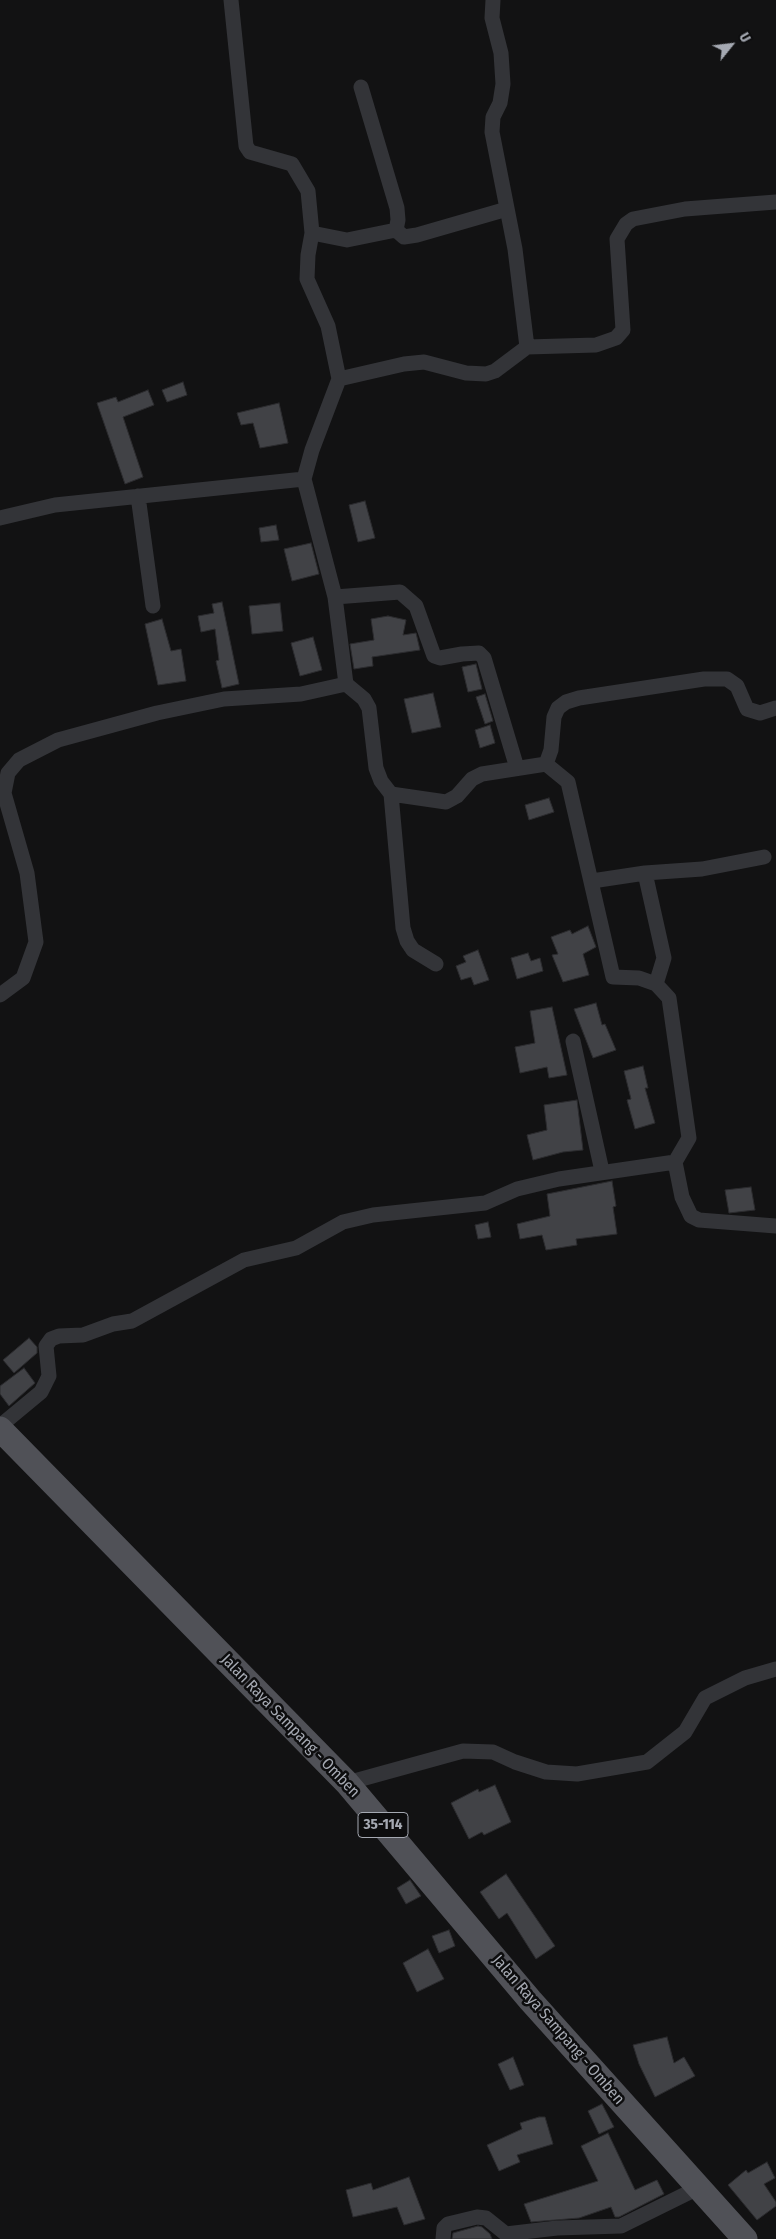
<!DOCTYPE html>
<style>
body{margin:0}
#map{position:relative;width:776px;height:2239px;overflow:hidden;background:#121213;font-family:"Fira Sans Condensed",sans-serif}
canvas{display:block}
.north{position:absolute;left:706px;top:20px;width:50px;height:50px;-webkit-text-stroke:4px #0d0d0e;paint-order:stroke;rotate:61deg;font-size:14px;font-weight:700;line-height:20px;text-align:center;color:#a5a9b2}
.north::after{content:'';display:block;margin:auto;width:18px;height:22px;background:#a5a9b2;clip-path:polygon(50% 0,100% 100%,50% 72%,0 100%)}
</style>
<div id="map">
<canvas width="776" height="2239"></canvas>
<div class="north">U</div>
</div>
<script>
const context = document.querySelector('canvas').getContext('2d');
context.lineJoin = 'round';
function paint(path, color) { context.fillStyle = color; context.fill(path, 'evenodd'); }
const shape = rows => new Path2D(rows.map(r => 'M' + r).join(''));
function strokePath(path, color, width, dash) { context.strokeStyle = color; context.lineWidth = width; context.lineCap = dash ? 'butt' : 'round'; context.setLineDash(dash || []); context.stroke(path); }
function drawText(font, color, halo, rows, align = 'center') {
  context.font = font + ' "Fira Sans Condensed",sans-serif'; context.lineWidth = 5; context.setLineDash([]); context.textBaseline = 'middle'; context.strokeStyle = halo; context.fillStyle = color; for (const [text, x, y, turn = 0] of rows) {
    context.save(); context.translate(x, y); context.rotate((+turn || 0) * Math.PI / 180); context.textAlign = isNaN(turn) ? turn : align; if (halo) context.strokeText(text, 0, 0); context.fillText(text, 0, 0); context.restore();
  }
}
const building = shape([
 [183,382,187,395,167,402,162,390,183,382],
 [148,390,154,405,123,417,143,477,125,484,97,403,116,397,118,402,148,390],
 [279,403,288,443,260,448,253,423,241,425,237,413,279,403],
 [365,501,375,538,358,542,349,505,365,501],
 [276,525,279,540,261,542,259,528,276,525],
 [311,543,319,574,292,581,284,549,311,543],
 [222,602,239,684,222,688,216,661,219,660,215,629,201,632,198,616,214,613,212,604,222,602],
 [280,603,283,631,252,634,249,606,280,603],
 [388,616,406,620,403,635,416,633,420,650,372,657,373,666,354,669,350,644,374,640,371,619,388,616],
 [162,619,171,651,181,649,186,681,158,685,145,624,162,619],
 [313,637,322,670,300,676,291,643,313,637],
 [476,664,482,689,468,692,462,667,476,664],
 [433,693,441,727,412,733,404,699,433,693],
 [485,694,493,721,485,724,476,697,485,694],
 [490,725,495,743,480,748,475,730,490,725],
 [549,798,554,812,529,820,525,805,549,798],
 [588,926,596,947,583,954,589,975,563,982,552,955,558,954,551,937,570,930,572,934,588,926],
 [478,950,489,980,474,985,471,977,461,980,456,966,466,962,463,956,478,950],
 [528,953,531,961,540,958,543,971,517,979,511,958,528,953],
 [596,1003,602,1025,605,1024,616,1050,593,1058,574,1009,596,1003],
 [552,1007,567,1075,549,1078,547,1067,520,1073,515,1047,535,1043,530,1011,552,1007],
 [643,1066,648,1088,645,1088,655,1123,635,1129,627,1100,631,1099,624,1071,643,1066],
 [577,1100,583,1150,563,1152,533,1160,527,1135,547,1130,544,1105,577,1100],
 [612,1181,616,1206,613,1207,617,1234,576,1239,577,1245,546,1250,542,1235,520,1239,517,1224,550,1216,547,1194,612,1181],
 [751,1187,755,1210,729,1213,725,1190,751,1187],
 [488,1222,491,1237,478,1239,475,1225,488,1222],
 [29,1338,37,1347,37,1353,14,1373,3,1360,29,1338],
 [24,1368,35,1383,9,1406,0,1394,0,1386,24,1368],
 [495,1785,511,1822,484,1835,482,1832,469,1839,451,1803,478,1789,479,1792,495,1785],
 [506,1874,555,1946,536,1959,507,1913,499,1919,480,1892,506,1874],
 [410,1880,421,1896,406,1904,397,1888,410,1880],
 [449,1930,455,1946,439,1953,432,1936,449,1930],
 [428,1949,444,1979,417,1992,403,1963,428,1949],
 [667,2037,674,2063,684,2057,695,2076,655,2097,639,2064,633,2045,667,2037],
 [513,2057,524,2085,510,2090,498,2064,513,2057],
 [602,2104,614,2127,599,2134,588,2111,602,2104],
 [539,2117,545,2117,553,2144,517,2155,520,2162,499,2171,487,2145,522,2129,520,2123,539,2117],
 [608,2133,635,2190,657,2180,664,2194,619,2217,615,2217,611,2207,579,2218,531,2222,524,2204,598,2181,581,2146,608,2133],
 [767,2162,775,2178,764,2184,776,2202,776,2206,757,2220,728,2185,746,2170,748,2173,767,2162],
 [409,2177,425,2219,404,2225,397,2207,353,2217,346,2190,371,2183,373,2190,409,2177],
 [478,2226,482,2227,490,2234,492,2239,452,2239,453,2233,478,2226]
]);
const street = shape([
 [231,0,246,146,250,152,292,164,308,191,312,233,308,255,307,279,328,326,339,379],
 [396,230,404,237,417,235,507,209],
 [312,233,347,240,396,230,398,220,397,208,361,87],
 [527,347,596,345,616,338,623,330,617,239,626,224,633,219,685,209,776,202],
 [304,479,335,597,346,684],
 [138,496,153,606],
 [0,518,55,505,304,479,312,450,339,379,404,364,424,362,466,373,486,374,495,371,527,347,515,249,492,132,493,117,500,103,503,84,501,53,492,18,493,0],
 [335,597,400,592,416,606,434,656,440,658,462,654,479,653,484,658,517,768],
 [546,764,551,750,554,717,558,708,566,702,579,698,704,679,727,679,737,686,747,709,760,713,776,708],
 [391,794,403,928,407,941,413,950,436,964],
 [645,873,664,958,656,984],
 [592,881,645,873,702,869,764,857],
 [0,995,23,978,36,942,27,873,4,793,8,773,19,760,58,740,157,713,224,699,301,694,346,684,364,699,369,708,376,768,381,781,391,794,446,802,457,796,472,779,482,774,546,764,568,782,613,977,639,978,656,984,669,998,689,1138,675,1162,559,1179,517,1189,485,1203,373,1215,343,1222,296,1248,244,1260,132,1321,113,1324,83,1335,59,1336,51,1339,46,1346,49,1376,41,1392,0,1426],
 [573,1041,602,1171],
 [675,1162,682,1197,691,1216,699,1220,776,1226],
 [347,1783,463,1751,493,1752,515,1762,546,1772,577,1774,647,1762,685,1732,705,1698,745,1678,776,1669],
 [443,2239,444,2228,448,2224,477,2217,486,2218,506,2234,557,2228,621,2226,698,2188]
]);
const primary = shape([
 [0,1429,347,1783,530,2000,745,2239]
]);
const shields = [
 [383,1825,50]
];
const shieldNames = [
 ["35-114",383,1825]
];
const streetNames = [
 ["Jalan Raya Sampang - Omben",290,1726,46],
 ["Jalan Raya Sampang - Omben",558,2030,49]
];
paint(building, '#414246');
strokePath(building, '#2c2c2f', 1);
strokePath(street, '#333438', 15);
strokePath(primary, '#505157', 25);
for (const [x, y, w] of shields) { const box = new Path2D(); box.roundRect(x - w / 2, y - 12.5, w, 25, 4); context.fillStyle = '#0d0d0e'; context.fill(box); strokePath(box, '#a5a9b2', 1); }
drawText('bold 15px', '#a5a9b2', null, shieldNames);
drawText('16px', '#a5a9b2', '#0d0d0e', streetNames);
</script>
